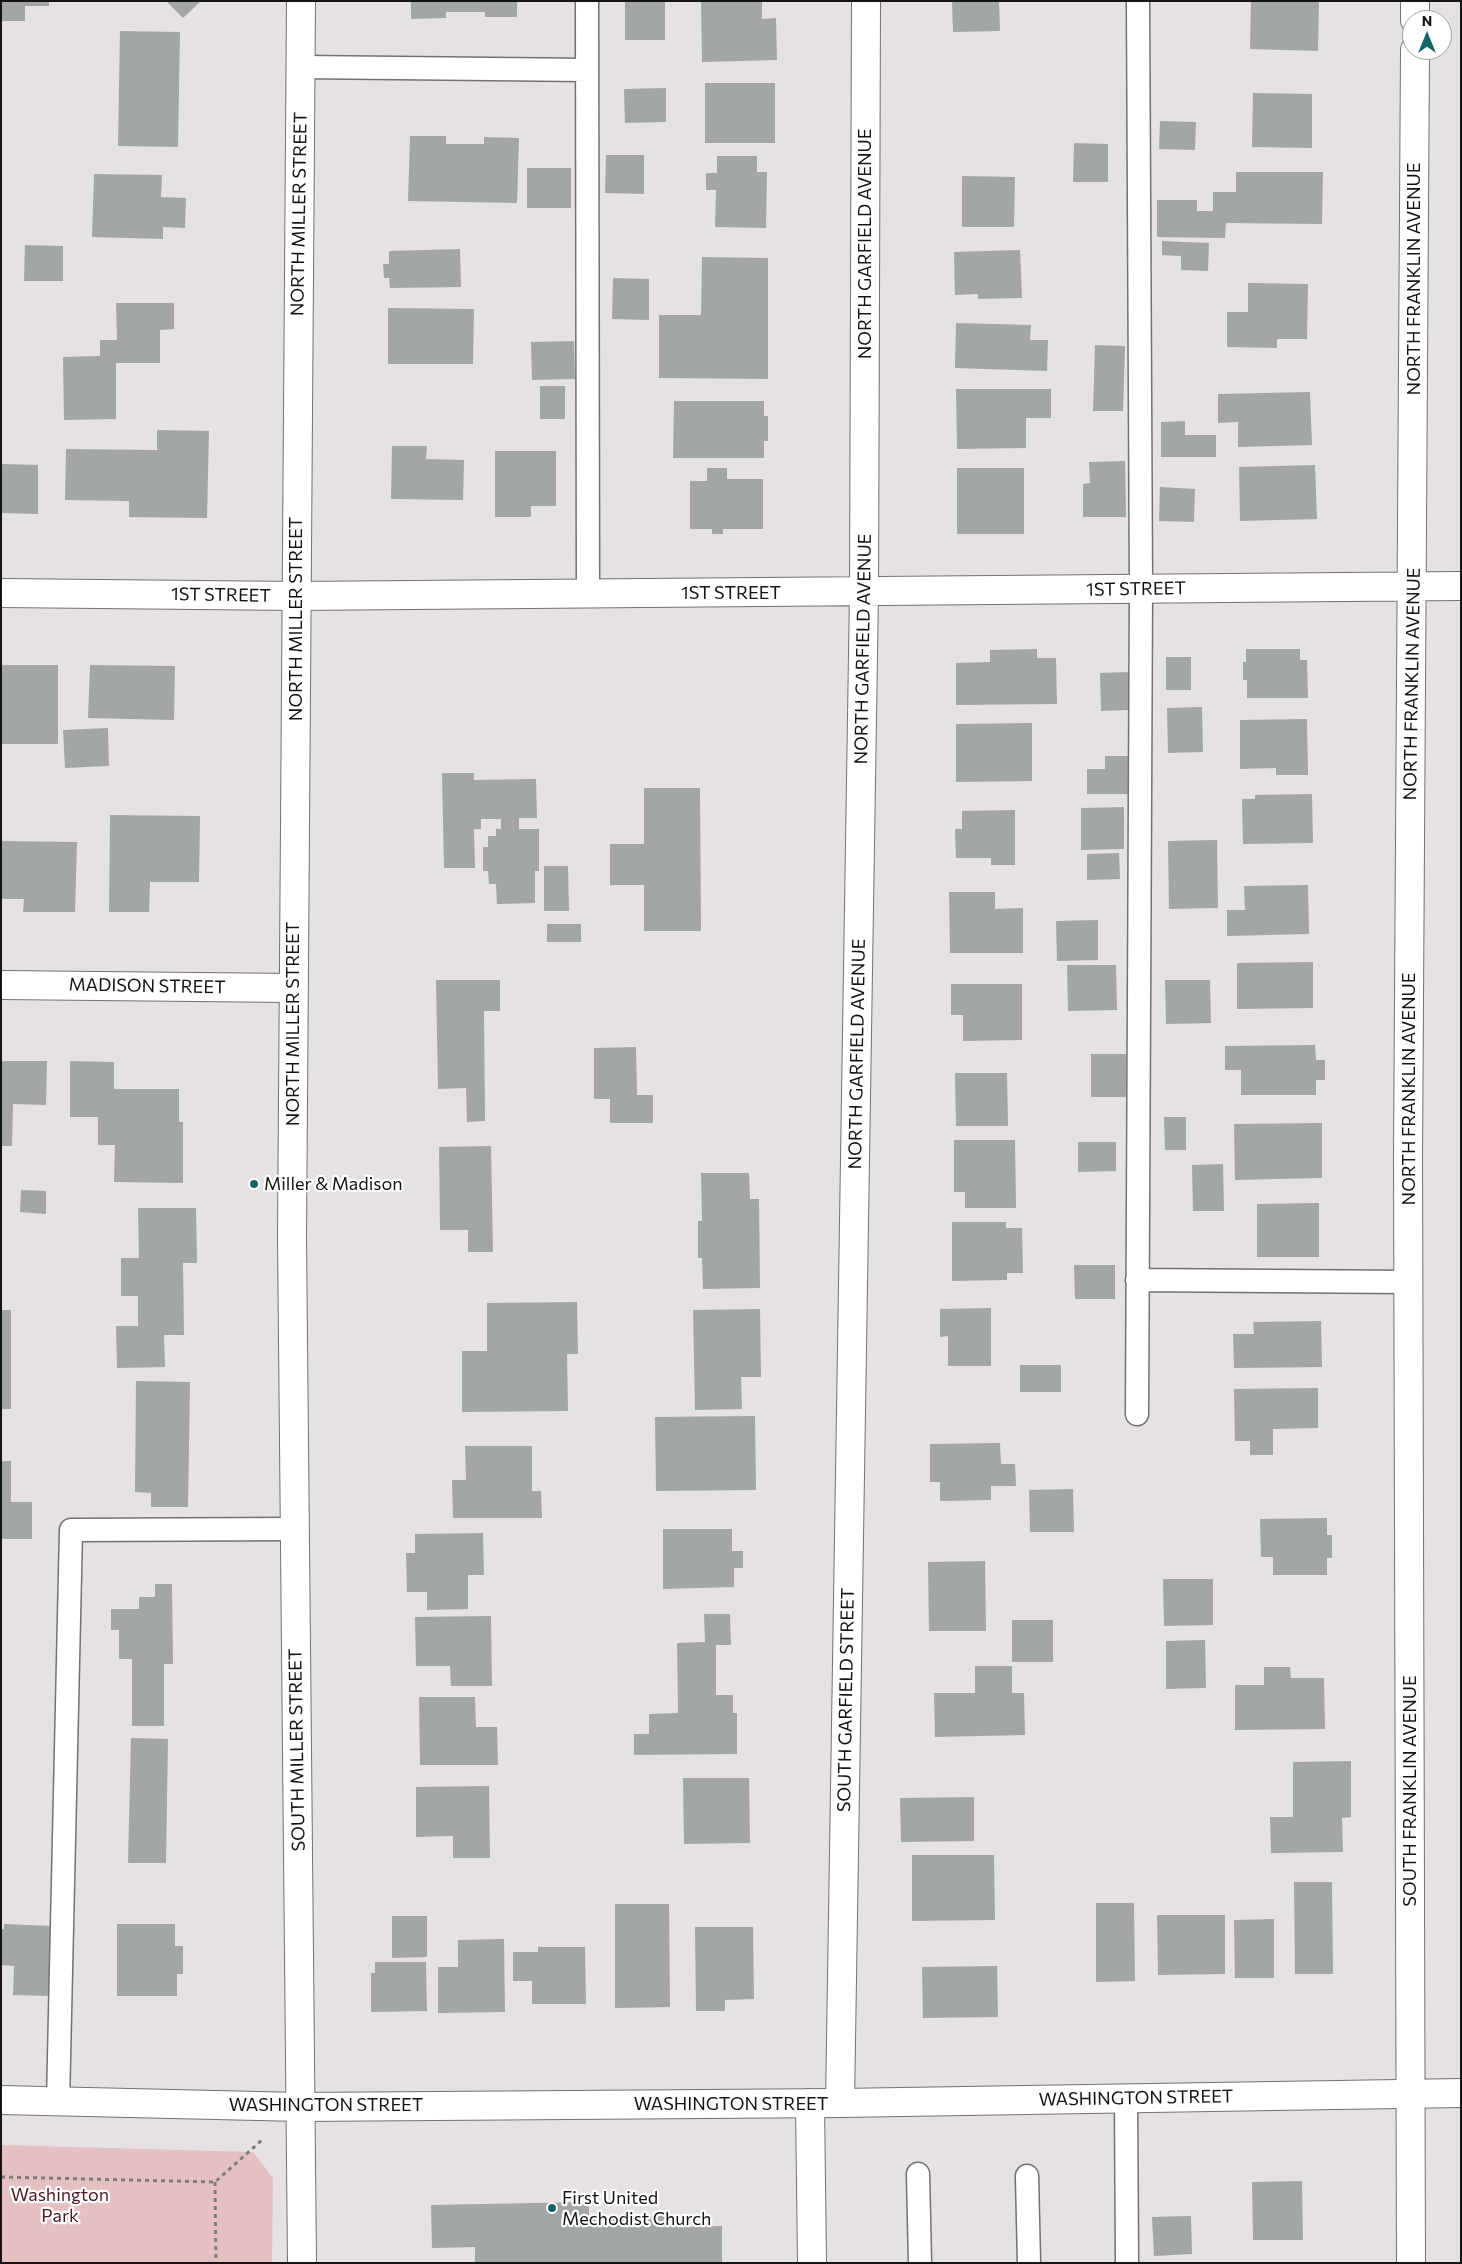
<!DOCTYPE html>
<style>
body{margin:0}
#map{position:relative;width:1462px;height:2264px;overflow:hidden;background:#e6e1e2;font-family:Commissioner,sans-serif}
canvas{display:block}
.frame{position:absolute;inset:0;border:2px solid #151414;pointer-events:none}
.north{position:absolute;left:1402px;top:10px;width:50px;height:50px;box-sizing:border-box;background:#fff;border:1px solid #a1a1a1;border-radius:50%;rotate:0deg;font-size:14px;font-weight:700;line-height:20px;text-align:center;color:#151414}
.north::after{content:'';display:block;margin:auto;width:18px;height:22px;background:#156468;clip-path:polygon(50% 0,100% 100%,50% 72%,0 100%)}
</style>
<div id="map">
<canvas width="1462" height="2264"></canvas>
<div class="frame"></div>
<div class="north">N</div>
</div>
<script>
const context = document.querySelector('canvas').getContext('2d');
context.lineJoin = 'round';
function paint(path, color) { context.fillStyle = color; context.fill(path, 'evenodd'); }
const shape = rows => new Path2D(rows.map(r => 'M' + r).join(''));
function strokePath(path, color, width, dash) { context.strokeStyle = color; context.lineWidth = width; context.lineCap = dash ? 'butt' : 'round'; context.setLineDash(dash || []); context.stroke(path); }
function drawText(font, color, halo, rows, align = 'center') {
  context.font = font + ' Commissioner,sans-serif'; context.lineWidth = 4.5; context.setLineDash([]); context.textBaseline = 'middle'; context.strokeStyle = halo; context.fillStyle = color; for (const [text, x, y, turn = 0] of rows) {
    context.save(); context.translate(x, y); context.rotate((+turn || 0) * Math.PI / 180); context.textAlign = isNaN(turn) ? turn : align; if (halo) context.strokeText(text, 0, 0); context.fillText(text, 0, 0); context.restore();
  }
}
const green = shape([
 [1,2145,253,2152,273,2178,272,2263,1,2263]
]);
const building = shape([
 [1,1,49,1,49,6,25,6,25,21,1,21],
 [166,1,201,1,183,18],
 [411,1,517,1,517,17,485,17,485,12,446,12,446,18,411,19],
 [625,1,665,1,665,40,625,40],
 [701,1,762,1,762,19,776,18,777,60,702,62],
 [952,1,999,1,1000,31,953,32],
 [1251,1,1319,2,1318,51,1250,49],
 [120,31,180,32,178,147,118,146],
 [705,83,775,83,775,143,705,143],
 [666,88,666,122,625,123,624,89],
 [1253,93,1312,94,1312,148,1252,147],
 [1160,121,1196,122,1195,150,1159,149],
 [410,136,446,136,446,144,484,144,484,137,519,138,517,203,408,201],
 [1074,143,1108,144,1108,182,1073,182],
 [606,155,644,155,644,194,605,193],
 [717,156,757,156,757,172,767,172,766,228,715,227,716,190,706,190,706,173,717,173],
 [527,168,571,168,571,208,527,208],
 [1236,172,1323,172,1322,224,1226,223,1225,238,1157,237,1157,200,1197,200,1197,211,1213,211,1213,192,1236,192],
 [94,174,162,175,161,197,186,198,185,228,163,227,163,239,92,237],
 [962,176,1015,177,1014,227,962,227],
 [1162,241,1209,243,1208,271,1181,270,1181,256,1162,255],
 [25,245,63,246,63,281,24,281],
 [460,249,461,287,390,288,389,278,384,278,383,264,389,264,389,251],
 [1020,250,1022,298,978,299,978,294,955,295,954,252],
 [702,257,768,258,768,379,659,378,659,315,701,315],
 [613,278,649,279,649,320,612,319],
 [1248,283,1308,284,1307,339,1277,339,1277,348,1227,347,1227,312,1248,312],
 [116,303,174,303,174,329,160,330,160,363,116,363,116,419,64,420,63,357,100,356,100,340,117,340],
 [388,308,474,309,473,364,388,364],
 [956,323,1031,325,1030,340,1048,340,1047,371,955,368],
 [574,341,575,379,532,380,531,342],
 [1095,345,1125,346,1123,411,1093,411],
 [540,386,565,386,565,419,540,419],
 [956,389,1051,389,1051,418,1026,418,1026,448,957,449],
 [1310,392,1312,445,1238,447,1238,422,1218,423,1218,394],
 [674,401,764,401,764,416,768,416,768,441,764,441,764,458,673,458],
 [1185,421,1185,435,1216,435,1216,457,1161,457,1161,422],
 [157,430,209,431,207,518,129,517,129,501,65,500,66,449,157,450],
 [392,446,427,446,426,459,464,460,463,500,391,499],
 [495,451,556,451,556,506,531,506,531,517,495,517],
 [1125,461,1126,517,1083,517,1083,484,1090,483,1089,462],
 [1,464,38,465,38,514,1,513],
 [1315,465,1317,519,1240,521,1239,467],
 [707,468,727,468,727,479,763,479,763,529,723,529,723,534,712,534,712,529,690,529,690,481,707,481],
 [957,468,1024,468,1024,534,957,534],
 [1160,487,1195,489,1194,522,1159,521],
 [1037,649,1037,658,1056,658,1057,704,956,705,956,663,990,662,990,650],
 [1246,649,1300,649,1300,660,1307,660,1308,698,1247,698,1247,680,1243,680,1243,662,1246,662],
 [1166,657,1191,657,1191,690,1166,690],
 [1,665,58,665,58,744,1,744],
 [90,665,175,666,174,720,88,718],
 [1131,672,1131,710,1101,711,1100,673],
 [1202,707,1203,752,1168,753,1167,708],
 [1307,719,1308,775,1276,775,1276,768,1240,769,1240,720],
 [1032,723,1032,781,956,782,956,724],
 [108,728,109,766,65,768,63,730],
 [1105,756,1131,756,1132,794,1087,794,1087,769,1105,769],
 [442,773,474,773,474,780,536,779,537,818,519,818,519,829,539,829,539,871,535,871,535,903,497,904,496,884,489,884,488,871,483,871,483,847,488,847,488,836,496,836,496,829,501,829,501,819,481,819,481,829,474,829,475,868,444,868],
 [644,788,700,788,701,931,644,931,644,885,610,885,610,844,644,844],
 [1312,794,1313,843,1243,844,1242,799,1255,799,1255,795],
 [1124,807,1124,849,1081,850,1081,808],
 [1015,810,1015,865,991,865,991,858,956,858,955,829,962,829,962,811],
 [110,815,200,816,199,882,150,882,149,912,109,912],
 [1217,840,1218,908,1169,909,1168,841],
 [1,841,77,842,75,912,23,912,24,899,1,899],
 [1119,853,1120,879,1087,880,1087,854],
 [544,866,568,866,569,911,544,911],
 [1308,885,1309,934,1227,936,1227,910,1245,910,1244,886],
 [949,892,995,892,995,909,1023,908,1023,953,950,953],
 [1098,920,1098,960,1057,961,1056,921],
 [547,924,581,924,581,942,547,942],
 [1313,962,1313,1008,1237,1009,1237,963],
 [1067,965,1116,965,1117,1010,1068,1011],
 [436,980,500,980,500,1011,484,1011,485,1121,467,1122,466,1088,438,1089],
 [1165,980,1210,980,1211,1023,1166,1024],
 [951,984,1022,984,1022,1040,963,1041,963,1015,951,1015],
 [1315,1045,1316,1060,1325,1060,1325,1080,1316,1080,1316,1095,1241,1095,1241,1070,1225,1070,1225,1046],
 [636,1047,637,1095,653,1095,653,1123,610,1123,610,1099,594,1099,594,1048],
 [1091,1054,1126,1054,1127,1097,1091,1097],
 [1,1061,47,1061,46,1105,13,1104,12,1146,1,1146],
 [70,1061,114,1062,114,1089,179,1089,179,1122,183,1122,183,1183,114,1182,115,1145,98,1145,98,1117,70,1117],
 [955,1073,1007,1073,1008,1126,956,1126],
 [1164,1117,1186,1117,1186,1150,1165,1150],
 [1322,1123,1322,1178,1235,1180,1234,1124],
 [954,1140,1015,1140,1016,1208,965,1208,965,1192,954,1192],
 [1078,1142,1116,1142,1116,1171,1078,1172],
 [491,1146,493,1252,468,1252,468,1230,440,1230,439,1147],
 [1223,1164,1224,1211,1193,1211,1192,1165],
 [701,1173,749,1173,750,1199,759,1199,760,1288,703,1289,702,1258,698,1258,698,1221,702,1221],
 [21,1190,46,1191,46,1214,20,1212],
 [1319,1203,1319,1257,1257,1257,1257,1204],
 [138,1208,196,1208,197,1263,183,1263,184,1335,164,1335,165,1367,117,1368,116,1326,138,1326,138,1296,121,1296,121,1258,139,1258],
 [952,1222,1006,1222,1006,1228,1022,1228,1023,1273,1007,1273,1007,1280,952,1281],
 [1074,1265,1115,1265,1115,1299,1075,1299],
 [577,1302,578,1354,567,1354,568,1411,462,1412,462,1351,487,1351,487,1303],
 [991,1308,991,1366,948,1366,948,1336,940,1337,940,1309],
 [760,1309,761,1377,741,1377,742,1409,695,1410,693,1310],
 [1,1310,11,1310,11,1409,1,1409],
 [1321,1321,1322,1367,1234,1368,1233,1334,1254,1334,1253,1322],
 [1020,1365,1061,1365,1061,1392,1020,1392],
 [136,1381,190,1382,188,1507,151,1507,151,1493,135,1492],
 [1318,1388,1318,1428,1273,1429,1273,1455,1250,1455,1250,1441,1235,1441,1234,1389],
 [755,1416,756,1490,656,1491,655,1417],
 [1000,1443,1001,1464,1015,1464,1016,1486,991,1486,991,1500,940,1501,940,1482,930,1482,930,1444],
 [465,1446,532,1446,532,1491,541,1491,542,1518,453,1518,452,1480,466,1480],
 [1,1461,11,1461,11,1502,32,1502,32,1539,1,1539],
 [1073,1489,1074,1532,1030,1532,1029,1490],
 [1327,1518,1327,1535,1332,1535,1332,1558,1327,1558,1327,1575,1273,1575,1273,1557,1261,1557,1260,1519],
 [663,1529,732,1529,732,1551,743,1551,743,1568,734,1568,734,1587,663,1589],
 [483,1533,484,1575,468,1575,468,1609,427,1610,427,1592,407,1592,406,1553,415,1553,415,1534],
 [985,1561,986,1631,929,1631,928,1562],
 [1163,1579,1213,1579,1213,1625,1164,1626],
 [155,1584,172,1584,173,1664,164,1664,164,1726,132,1726,132,1659,119,1659,119,1630,111,1630,111,1609,139,1609,139,1597,155,1597],
 [704,1614,730,1614,731,1645,716,1645,716,1695,733,1695,733,1713,737,1713,737,1754,634,1755,634,1734,649,1734,649,1714,678,1713,677,1643,705,1642],
 [491,1616,492,1686,451,1686,450,1666,416,1666,415,1617],
 [1012,1620,1053,1620,1053,1662,1012,1662],
 [1205,1640,1206,1688,1166,1689,1166,1641],
 [975,1666,1012,1666,1012,1693,1024,1693,1025,1735,935,1737,934,1693,975,1693],
 [1264,1667,1290,1667,1291,1678,1324,1678,1325,1729,1235,1730,1235,1685,1264,1685],
 [419,1697,475,1697,476,1727,497,1727,498,1765,420,1765],
 [131,1738,168,1739,166,1863,128,1863],
 [1351,1761,1351,1817,1342,1818,1343,1852,1271,1853,1270,1817,1293,1817,1293,1762],
 [683,1778,749,1778,750,1843,684,1844],
 [489,1786,490,1858,453,1858,453,1836,416,1837,416,1787],
 [974,1797,974,1841,901,1842,900,1798],
 [912,1855,994,1855,995,1920,912,1921],
 [1294,1882,1332,1882,1333,1974,1295,1974],
 [1096,1903,1134,1903,1135,1981,1096,1982],
 [615,1904,669,1904,670,2007,615,2008],
 [1157,1915,1225,1915,1225,1974,1158,1975],
 [392,1916,427,1916,427,1957,392,1958],
 [1274,1919,1274,1978,1235,1978,1234,1920],
 [4,1924,53,1926,50,1996,13,1995,14,1966,1,1965,1,1929,4,1929],
 [117,1924,175,1924,175,1946,183,1946,183,1974,177,1974,177,1996,117,1996],
 [695,1927,753,1927,754,1999,725,2000,725,2011,696,2011],
 [504,1939,505,2012,438,2013,438,1967,458,1967,458,1940],
 [538,1947,585,1947,586,2004,532,2004,532,1981,513,1981,513,1952,538,1952],
 [375,1962,426,1962,427,2011,371,2012,371,1973,375,1973],
 [997,1966,998,2017,923,2018,922,1967],
 [1302,2181,1303,2240,1253,2240,1252,2182],
 [589,2202,589,2217,686,2215,686,2227,722,2226,722,2263,475,2263,475,2247,432,2248,431,2205],
 [1191,2216,1192,2254,1154,2256,1152,2217]
]);
const path = shape([
 [1,2177,215,2182,262,2140],
 [215,2182,216,2263]
]);
const service = shape([
 [587,1,588,594],
 [301,67,587,70],
 [1137,1280,1408,1282],
 [1137,1414,1141,589,1138,1],
 [1126,2099,1127,2263],
 [58,2102,71,1530,295,1529],
 [918,2174,920,2263],
 [1027,2176,1029,2263]
]);
const minor = shape([
 [1415,20,1415,1],
 [1,593,296,596,1461,586],
 [1,985,293,988],
 [810,2103,812,2263],
 [840,2103,864,592,866,1],
 [1411,2263,1408,1157,1415,50]
]);
const tertiary = shape([
 [1,2100,301,2107,840,2103,1461,2093]
]);
const secondary = shape([
 [301,1,292,1237,302,2263]
]);
const markers = [
 [254,1184,5,"#156468"],
 [552,2208,5,"#156468"]
];
const streetNames = [
 ["NORTH MILLER STREET",299,214,-89],
 ["NORTH GARFIELD AVENUE",865,244,-90],
 ["NORTH FRANKLIN AVENUE",1414,279,-90],
 ["1ST STREET",1136,589,-1],
 ["1ST STREET",731,593],
 ["1ST STREET",221,595,1],
 ["NORTH MILLER STREET",296,619,-90],
 ["NORTH GARFIELD AVENUE",863,649,-89],
 ["NORTH FRANKLIN AVENUE",1412,684,-89],
 ["MADISON STREET",147,986,1],
 ["NORTH MILLER STREET",293,1024,-90],
 ["NORTH GARFIELD AVENUE",857,1054,-89],
 ["NORTH FRANKLIN AVENUE",1409,1089,-90],
 ["SOUTH GARFIELD STREET",846,1700,-89],
 ["SOUTH MILLER STREET",297,1750,-91],
 ["SOUTH FRANKLIN AVENUE",1410,1791,-90],
 ["WASHINGTON STREET",1136,2098,-1],
 ["WASHINGTON STREET",731,2104],
 ["WASHINGTON STREET",326,2105]
];
const poiNames = [
 ["Miller & Madison",264,1184],
 ["First United",562,2198],
 ["Mechodist Church",562,2219]
];
const parkNames = [
 ["Washington",60,2195],
 ["Park",60,2216]
];
paint(green, '#e4c0c3');
paint(building, '#a2a6a6');
strokePath(service, '#757171', 25);
strokePath(minor, '#757171', 30);
strokePath(tertiary, '#757171', 30);
strokePath(secondary, '#757171', 30);
strokePath(path, '#807d7d', 3, [4, 4]);
strokePath(service, '#fff', 22);
strokePath(minor, '#fff', 28);
strokePath(tertiary, '#fff', 28);
strokePath(secondary, '#fff', 28);
for (const [x, y, r, color] of markers) { const dot = new Path2D(); dot.arc(x, y, r, 0, 2 * Math.PI); context.fillStyle = color; context.fill(dot); strokePath(dot, '#fff', 2); }
drawText('18px', '#151414', '#fff', streetNames);
drawText('18px', '#151414', '#fff', poiNames, 'left');
drawText('18px', '#4a1921', '#fff', parkNames);
</script>
